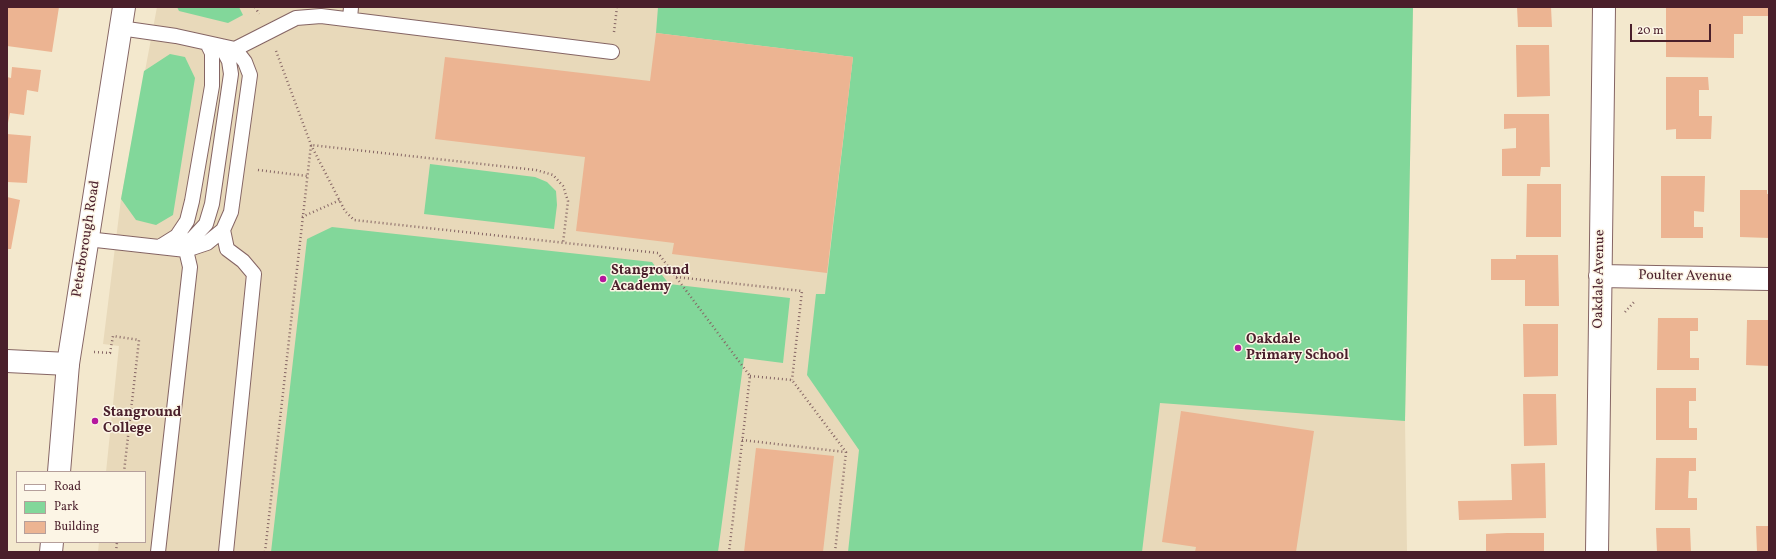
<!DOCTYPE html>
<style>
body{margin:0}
#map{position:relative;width:1776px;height:559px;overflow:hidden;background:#f3e8cd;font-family:Vollkorn,serif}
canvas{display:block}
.frame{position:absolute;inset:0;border:8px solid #4a1f2b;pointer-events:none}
.legend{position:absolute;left:16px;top:471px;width:130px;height:72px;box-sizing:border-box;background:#fcf5e5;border:1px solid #b59f9b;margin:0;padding:5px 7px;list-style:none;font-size:12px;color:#4a1f2b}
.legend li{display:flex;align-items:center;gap:8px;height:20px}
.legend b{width:20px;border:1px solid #b59f9b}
.scale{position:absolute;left:1630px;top:24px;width:81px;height:18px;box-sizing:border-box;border:2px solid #4a1f2b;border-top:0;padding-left:5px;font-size:12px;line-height:14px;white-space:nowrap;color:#4a1f2b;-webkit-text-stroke:3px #fcf5e5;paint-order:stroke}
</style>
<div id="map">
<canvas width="1776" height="559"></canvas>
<div class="frame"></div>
<ul class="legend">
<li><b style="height:5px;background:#fff"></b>Road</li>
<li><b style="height:11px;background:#82d79a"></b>Park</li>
<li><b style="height:11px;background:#ecb492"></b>Building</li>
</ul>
<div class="scale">20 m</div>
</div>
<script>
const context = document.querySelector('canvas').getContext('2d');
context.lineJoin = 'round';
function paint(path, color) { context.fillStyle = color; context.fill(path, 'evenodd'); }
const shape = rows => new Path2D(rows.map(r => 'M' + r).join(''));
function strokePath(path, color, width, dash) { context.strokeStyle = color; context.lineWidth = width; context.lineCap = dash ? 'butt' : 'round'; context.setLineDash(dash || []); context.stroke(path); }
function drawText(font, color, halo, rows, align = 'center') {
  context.font = font + ' Vollkorn,serif'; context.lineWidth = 3; context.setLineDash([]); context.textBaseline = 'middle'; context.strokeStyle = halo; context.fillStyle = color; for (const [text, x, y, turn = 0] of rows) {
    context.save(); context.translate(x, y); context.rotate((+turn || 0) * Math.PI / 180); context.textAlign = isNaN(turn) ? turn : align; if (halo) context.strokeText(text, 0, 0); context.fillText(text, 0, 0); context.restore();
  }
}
const built = shape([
 [157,7,1413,7,1405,421,1407,552,98,552,99,542,145,542,145,472,106,472,119,346,103,344,121,199]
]);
const green = shape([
 [177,7,239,7,243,15,228,23,179,11],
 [658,7,1413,7,1405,421,1160,403,1142,552,848,552,859,450,807,375,816,294,825,294,853,57,656,33],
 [170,54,185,57,195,78,173,215,156,225,136,220,121,199,144,71],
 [430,164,535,177,547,182,556,191,557,205,554,229,424,214],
 [332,227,652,262,669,284,790,298,783,363,744,358,718,552,271,552,307,239]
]);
const building = shape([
 [7,7,59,7,52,52,7,46],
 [1517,7,1551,7,1552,27,1518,27],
 [1666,7,1768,7,1768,16,1743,16,1743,34,1734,34,1734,58,1666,57],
 [656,33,853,57,827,273,672,254,674,243,576,231,585,157,435,139,445,57,650,81],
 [1516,45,1549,45,1550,96,1517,97],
 [12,67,41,70,38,92,27,90,24,115,10,113,8,123,7,123,7,77,11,78],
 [1666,77,1708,77,1709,90,1699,90,1699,116,1712,116,1711,139,1676,139,1676,129,1666,130],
 [1504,114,1549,114,1550,167,1541,167,1540,176,1502,176,1502,149,1516,148,1516,128,1504,129],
 [7,134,31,136,27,183,7,182],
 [1661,176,1705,176,1704,212,1694,211,1694,227,1703,227,1703,238,1661,238],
 [1527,184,1561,184,1561,237,1526,237],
 [1740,190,1767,190,1767,194,1769,194,1769,238,1740,237],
 [7,197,20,200,11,249,7,249],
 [1516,255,1558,255,1559,306,1525,306,1525,280,1491,280,1491,259,1516,259],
 [1658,318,1698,318,1698,331,1690,331,1690,358,1699,358,1699,370,1657,370],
 [1747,320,1769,320,1769,366,1746,365],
 [1523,324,1558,324,1558,376,1524,377],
 [1656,388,1696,388,1696,401,1689,401,1689,428,1697,428,1697,440,1656,440],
 [1523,394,1556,394,1557,445,1524,446],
 [1181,411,1314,431,1296,552,1195,552,1196,547,1162,542],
 [756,448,834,456,823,552,744,552],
 [1656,458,1696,458,1696,471,1689,471,1688,498,1697,498,1697,510,1655,510],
 [1545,463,1546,518,1459,520,1458,501,1512,500,1511,464],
 [1756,526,1769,526,1769,552,1757,552],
 [1656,528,1690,528,1691,552,1657,552],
 [1507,533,1544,533,1544,552,1486,552,1486,534]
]);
const path = shape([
 [255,7,259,14],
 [614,32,617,7],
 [276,51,311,145,345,211,354,220,658,253,750,376,729,552],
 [258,170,307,176],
 [302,217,340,200],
 [676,277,802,291,792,380],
 [1625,312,1634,302],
 [94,352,110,353,113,336,139,340,124,472],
 [750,376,792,380,846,452,835,552],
 [742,440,845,452],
 [116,552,117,542],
 [265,552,311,145,536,170,553,175,563,186,568,201,563,243]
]);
const service = shape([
 [350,19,351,7],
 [235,49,296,18,321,16,612,52],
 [223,230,227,249,243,261,254,274,226,552],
 [87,239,186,250,207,243,223,230,231,212,250,75,245,62,235,49,176,36,120,28],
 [161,246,177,236,187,221,192,201,212,86,212,53,207,43],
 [180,247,193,238,206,224,212,204,231,74,229,61,221,46],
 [158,552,190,267,186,250]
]);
const minor = shape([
 [1600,276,1769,279],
 [7,361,68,364],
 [1597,552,1604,7]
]);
const secondary = shape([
 [59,472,68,364,124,7],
 [51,552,52,542]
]);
const markers = [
 [603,279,4,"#b5179e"],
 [1238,348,4,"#b5179e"],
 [95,421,4,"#b5179e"]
];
const streetNames = [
 ["Peterborough Road",87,239,-81],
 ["Poulter Avenue",1685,277,1],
 ["Oakdale Avenue",1600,279,-89]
];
const poiNames = [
 ["Stanground",611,271],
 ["Academy",611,287],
 ["Oakdale",1246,340],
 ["Primary School",1246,356],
 ["Stanground",103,413],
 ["College",103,429]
];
paint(built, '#e8d9ba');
paint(green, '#82d79a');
paint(building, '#ecb492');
strokePath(service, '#856564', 16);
strokePath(minor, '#856564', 24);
strokePath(secondary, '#856564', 24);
strokePath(path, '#856564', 2.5, [1, 3]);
strokePath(service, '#fff', 14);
strokePath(minor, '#fff', 22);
strokePath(secondary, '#fff', 22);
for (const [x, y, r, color] of markers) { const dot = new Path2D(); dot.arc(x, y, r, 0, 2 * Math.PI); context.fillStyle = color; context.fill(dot); strokePath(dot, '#fcf5e5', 1.5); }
drawText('14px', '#4a1f2b', '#fcf5e5', streetNames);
drawText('bold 14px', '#4a1f2b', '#fcf5e5', poiNames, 'left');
</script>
